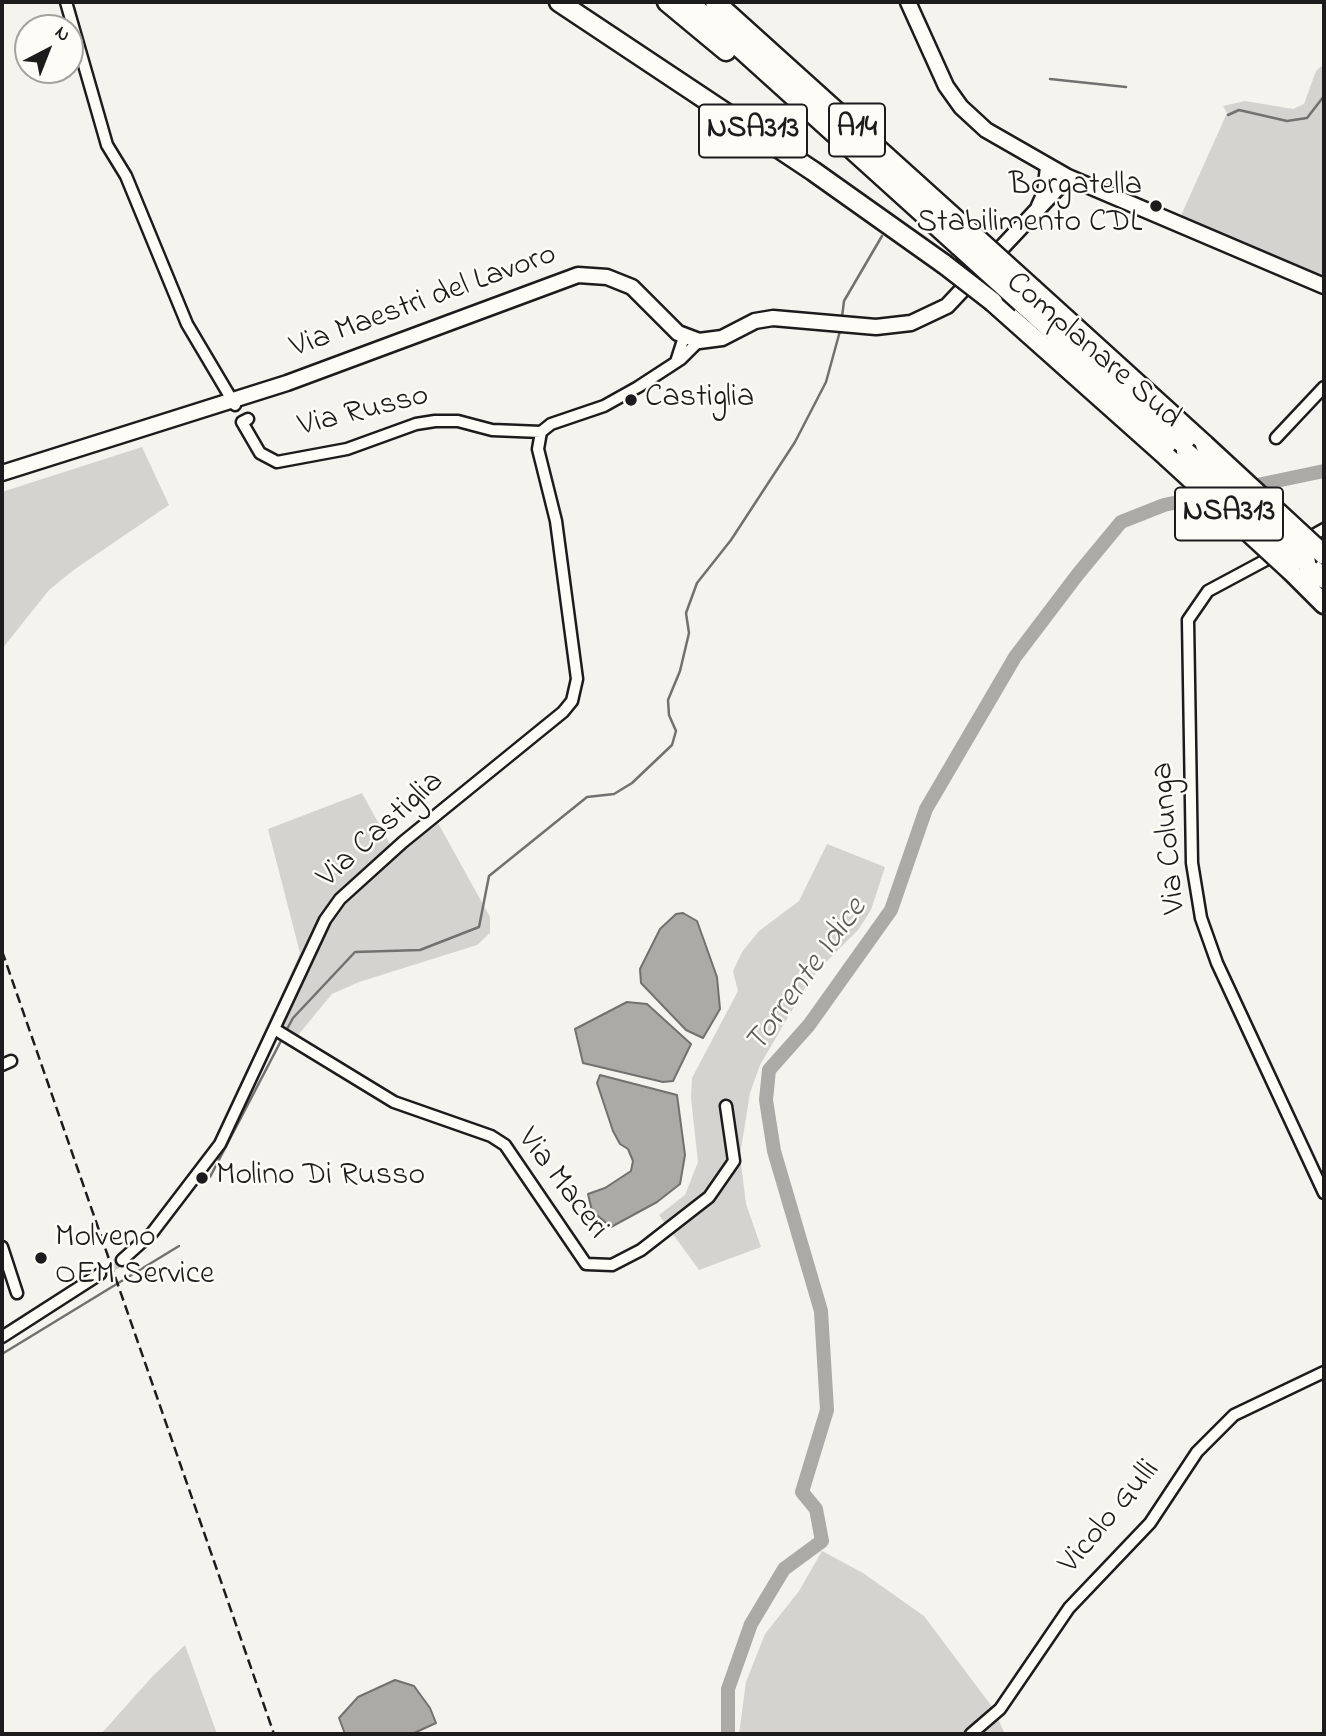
<!DOCTYPE html>
<style>
body{margin:0}
#map{position:relative;width:1326px;height:1736px;overflow:hidden;background:#f4f3ee;font-family:"Indie Flower",sans-serif}
canvas{display:block}
.frame{position:absolute;inset:0;border:4px solid #1c1c1c;pointer-events:none}
.north{position:absolute;left:14px;top:14px;width:70px;height:70px;box-sizing:border-box;background:#fdfcf7;border:2px solid #a3a29f;border-radius:50%;rotate:42deg;font-size:19px;font-weight:700;line-height:28px;text-align:center;color:#1c1c1c}
.north::after{content:'';display:block;margin:auto;width:24px;height:32px;background:#1c1c1c;clip-path:polygon(50% 0,100% 100%,50% 72%,0 100%)}
</style>
<div id="map">
<canvas width="1326" height="1736"></canvas>
<div class="frame"></div>
<div class="north">N</div>
</div>
<script>
const context = document.querySelector('canvas').getContext('2d');
context.lineJoin = 'round';
function paint(path, color) { context.fillStyle = color; context.fill(path, 'evenodd'); }
const shape = rows => new Path2D(rows.map(r => 'M' + r).join(''));
function strokePath(path, color, width, dash) { context.strokeStyle = color; context.lineWidth = width; context.lineCap = dash ? 'butt' : 'round'; context.setLineDash(dash || []); context.stroke(path); }
function drawText(font, color, halo, rows, align = 'center') {
  context.font = font + ' "Indie Flower",sans-serif'; context.lineWidth = 5; context.setLineDash([]); context.textBaseline = 'middle'; context.strokeStyle = halo; context.fillStyle = color; for (const [text, x, y, turn = 0] of rows) {
    context.save(); context.translate(x, y); context.rotate((+turn || 0) * Math.PI / 180); context.textAlign = isNaN(turn) ? turn : align; if (halo) context.strokeText(text, 0, 0); context.fillText(text, 0, 0); context.restore();
  }
}
const green = shape([
 [1324,64,1324,279,1179,220,1227,113,1223,106,1245,101,1293,109,1304,104,1316,71],
 [142,447,169,505,75,569,49,590,2,649,2,492],
 [362,793,392,848,433,814,490,917,490,933,477,945,359,982,332,994,294,1040,279,1033,272,1017,300,953,268,829],
 [827,844,885,867,871,910,858,930,818,970,805,988,760,1065,750,1093,740,1155,746,1204,761,1247,699,1270,659,1215,685,1195,698,1162,691,1098,692,1078,738,991,733,971,742,952,759,931,799,901],
 [822,1551,863,1573,924,1616,993,1708,1005,1734,739,1734,746,1682,765,1634,799,1591],
 [185,1645,217,1734,101,1734,151,1678]
]);
const water = shape([
 [683,913,697,921,717,977,720,1009,703,1038,686,1030,641,983,640,969,660,929,676,914,683,913],
 [627,1002,647,1004,691,1044,673,1081,663,1082,583,1063,575,1029,627,1002],
 [600,1075,677,1095,685,1155,680,1184,657,1202,611,1227,592,1211,588,1194,605,1188,631,1171,633,1161,628,1149,620,1144,613,1131,597,1083,600,1075],
 [395,1680,414,1686,430,1708,436,1723,412,1734,345,1734,339,1718,358,1697,395,1680]
]);
const stream = shape([
 [1050,79,1126,87],
 [1228,115,1239,110,1287,121,1307,118,1324,96],
 [842,317,844,301,882,236],
 [286,1031,293,1018,355,952,420,950,479,927,489,876,587,797,614,794,632,783,672,745,676,731,669,715,668,700,680,671,689,633,686,613,697,583,731,540,795,442,826,382,840,331],
 [210,1177,283,1037],
 [2,1354,179,1246]
]);
const river = shape([
 [1243,488,1324,471],
 [728,1734,728,1689,751,1624,784,1569,822,1541,816,1509,802,1492,827,1410,821,1311,774,1151,766,1100,769,1070,809,1025,891,910,926,809,1015,657,1078,574,1121,522,1164,505,1216,494]
]);
const streetTunnel = shape([
 [100,1274,122,1260]
]);
const street = shape([
 [66,2,107,145,126,176,187,324,235,405],
 [676,362,684,337],
 [248,419,242,422,260,453,277,462,347,449,416,424,435,421,458,421,492,430,541,432,551,424,604,406,638,387,681,359,699,341],
 [1276,438,1324,387],
 [1303,541,1324,529],
 [1277,554,1208,591,1188,620,1192,863,1201,918,1217,963,1324,1193],
 [276,1030,394,1102,491,1136,505,1145,586,1264,612,1265,641,1250,709,1197,734,1161,726,1106],
 [2,1065,11,1061],
 [2,1247,17,1293],
 [122,1260,152,1233,220,1144,325,920,340,899,403,842,563,712,572,701,577,679,556,521,538,449,541,432],
 [2,1337,100,1274],
 [971,1734,1000,1709,1069,1608,1150,1523,1197,1452,1234,1415,1324,1372]
]);
const secondary = shape([
 [908,2,946,86,961,107,986,130,1068,177,1324,286],
 [1039,206,1045,193,1048,167],
 [2,473,287,383,578,275,607,277,632,287,678,333,699,341,722,338,755,321,773,318,876,327,911,323,947,306,1068,177]
]);
const highway = shape([
 [559,2,813,171,944,264],
 [667,2,726,51],
 [689,2,959,246],
 [715,2,970,232],
 [1033,289,1205,445],
 [993,302,1167,457],
 [1022,303,1186,452],
 [1306,562,1324,579],
 [1291,571,1324,604]
]);
const rail = shape([
 [2,951,274,1734]
]);
const highwayBridge = shape([
 [970,232,1033,289],
 [959,246,1022,303],
 [944,264,993,302],
 [1205,445,1324,555],
 [1186,452,1306,562],
 [1167,457,1291,571]
]);
const markers = [
 [1156,206,7,"#1c1c1c"],
 [631,400,7,"#1c1c1c"],
 [202,1178,7,"#1c1c1c"],
 [41,1258,7,"#1c1c1c"]
];
const shields = [
 [857,130,56],
 [753,131,108],
 [1229,514,108]
];
const shieldNames = [
 ["A14",857,130],
 ["NSA313",753,131],
 ["NSA313",1229,514]
];
const poiNames = [
 ["Borgatella",1142,188,"right"],
 ["Stabilimento CDL",1142,225,"right"],
 ["Castiglia",645,400],
 ["Molino Di Russo",216,1178],
 ["Molveno",55,1240],
 ["OEM Service",55,1277]
];
const streetNames = [
 ["Via Maestri del Lavoro",424,303,-20],
 ["Complanare Sud",1092,352,41],
 ["Via Russo",364,413,-14],
 ["Via Castiglia",382,831,-42],
 ["Via Colunga",1171,838,-95],
 ["Via Maceri",561,1185,53],
 ["Vicolo Gulli",1111,1518,-50]
];
const waterNames = [
 ["Torrente Idice",808,977,-54]
];
paint(green, '#d4d3cf');
paint(water, '#abaaa6');
strokePath(water, '#72716f', 2);
strokePath(stream, '#72716f', 2.5);
strokePath(river, '#abaaa6', 14);
strokePath(streetTunnel, '#c9c8c4', 10, [10, 5]);
strokePath(street, '#1c1c1c', 15);
strokePath(secondary, '#1c1c1c', 19);
strokePath(highway, '#1c1c1c', 23);
strokePath(street, '#fdfcf7', 10);
strokePath(secondary, '#fdfcf7', 14);
strokePath(highway, '#fdfcf7', 18);
strokePath(rail, '#1c1c1c', 2.5, [10, 5]);
strokePath(highwayBridge, '#1c1c1c', 23, []);
strokePath(highwayBridge, '#fdfcf7', 18);
for (const [x, y, r, color] of markers) { const dot = new Path2D(); dot.arc(x, y, r, 0, 2 * Math.PI); context.fillStyle = color; context.fill(dot); strokePath(dot, '#fdfcf7', 2.5); }
for (const [x, y, w] of shields) { const box = new Path2D(); box.roundRect(x - w / 2, y - 26.5, w, 53, 5); context.fillStyle = '#fdfcf7'; context.fill(box); strokePath(box, '#1c1c1c', 2); }
drawText('bold 30px', '#1c1c1c', null, shieldNames);
drawText('32px', '#1c1c1c', '#fdfcf7', poiNames, 'left');
drawText('32px', '#1c1c1c', '#fdfcf7', streetNames);
drawText('italic 33px', '#5c5c5a', '#fdfcf7', waterNames);
</script>
